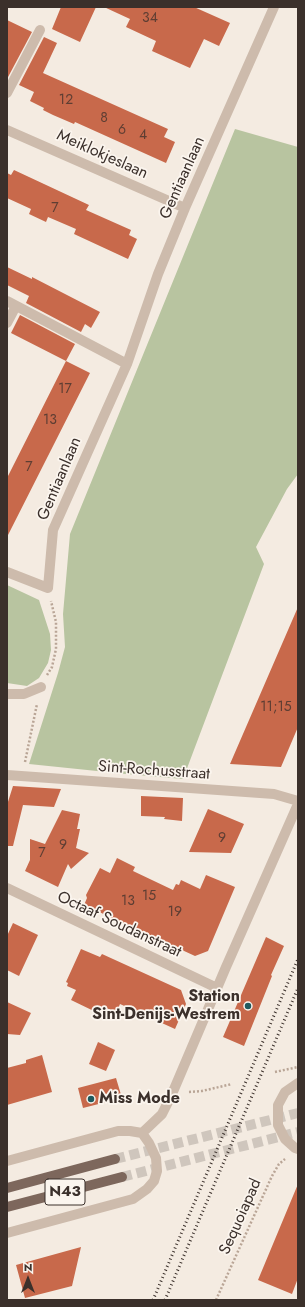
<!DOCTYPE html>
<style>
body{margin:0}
#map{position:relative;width:305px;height:1307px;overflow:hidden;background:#f4ebe1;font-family:Jost,sans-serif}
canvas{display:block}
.frame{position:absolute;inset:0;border:8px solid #3b302b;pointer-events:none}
.north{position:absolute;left:8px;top:1259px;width:40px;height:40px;-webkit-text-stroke:3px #fbf5ee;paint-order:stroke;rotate:0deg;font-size:11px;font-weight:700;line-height:16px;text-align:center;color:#3b302b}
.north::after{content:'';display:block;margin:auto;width:14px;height:18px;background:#3b302b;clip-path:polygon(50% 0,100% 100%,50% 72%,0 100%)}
</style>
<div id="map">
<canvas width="305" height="1307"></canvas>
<div class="frame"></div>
<div class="north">N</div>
</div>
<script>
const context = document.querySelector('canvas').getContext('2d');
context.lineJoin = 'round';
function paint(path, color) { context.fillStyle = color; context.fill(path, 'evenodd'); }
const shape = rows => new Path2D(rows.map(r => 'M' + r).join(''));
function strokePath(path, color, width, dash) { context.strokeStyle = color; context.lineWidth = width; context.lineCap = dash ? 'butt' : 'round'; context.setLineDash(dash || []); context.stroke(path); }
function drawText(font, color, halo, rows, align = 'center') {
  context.font = font + ' Jost,sans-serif'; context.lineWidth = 3.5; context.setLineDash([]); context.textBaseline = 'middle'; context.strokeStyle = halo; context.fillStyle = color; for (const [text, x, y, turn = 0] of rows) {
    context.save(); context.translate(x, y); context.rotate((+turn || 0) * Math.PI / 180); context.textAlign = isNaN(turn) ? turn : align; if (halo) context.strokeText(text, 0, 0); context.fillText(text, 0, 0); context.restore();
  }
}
const green = shape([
 [235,129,298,147,298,474,287,489,256,547,264,564,183,779,126,774,29,764,58,673,65,647,63,614,70,534],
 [7,585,39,600,50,634,51,650,48,663,39,678,27,686,7,683]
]);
const building = shape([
 [61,7,96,7,80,42,52,29],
 [104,7,194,7,230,23,219,46,204,39,190,68,152,51,156,41,126,27,130,19],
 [7,20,32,32,7,79],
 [44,37,57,43,43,73,168,129,164,137,175,142,166,163,75,122,74,124,53,115,43,110,44,108,30,101,34,92,19,85],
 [14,170,89,205,86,210,131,230,129,235,137,239,128,259,74,234,76,229,48,217,46,222,29,214,31,209,7,198,7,173,11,175],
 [7,267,32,279,32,277,100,312,91,328,85,324,81,332,26,303,29,296,7,285],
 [20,315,75,344,66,361,11,333],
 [66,361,90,373,7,537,7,478],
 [298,607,298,727,281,767,230,764],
 [13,786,61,789,54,807,23,805,13,846,7,846,7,805],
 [141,796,183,798,182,821,164,819,165,817,141,816],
 [208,809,244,824,231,853,189,852],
 [62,810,80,814,77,829,80,829,76,848,89,853,71,869,68,864,58,887,25,871,30,860,30,839,45,844],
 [117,858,135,867,133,871,173,890,176,884,179,885,181,880,200,889,206,875,235,887,208,951,195,956,84,905,87,898,86,895,100,868,110,873],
 [13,923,38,935,19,976,7,970,7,936],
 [266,937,284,946,271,975,272,976,244,1046,223,1037],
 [81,949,100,957,102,954,181,990,186,1004,175,1029,120,1004,116,1013,103,1006,100,1014,71,1000,76,990,67,986,68,983,66,982],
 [7,1002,31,1013,20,1035,7,1034],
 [98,1042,115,1050,106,1071,89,1064],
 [42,1055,52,1092,7,1105,7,1068,26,1063,26,1060],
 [116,1078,122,1098,83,1108,78,1088],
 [298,1184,298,1278,292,1294,258,1280],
 [81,1247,72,1286,25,1298,16,1265]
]);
const majorTunnel = shape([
 [115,1159,298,1113],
 [122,1177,298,1132]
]);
const path = shape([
 [47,675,52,667,56,649,56,622,51,601],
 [25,762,37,704],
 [275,1072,298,1067],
 [189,1092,202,1091,232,1084],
 [216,1300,272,1176,279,1164,285,1159]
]);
const minor = shape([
 [7,93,40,30],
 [7,130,185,208],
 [7,301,127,364],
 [7,323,16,306],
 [7,572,48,588,53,530,127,364,158,274,185,208,274,7],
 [7,694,24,694,41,687],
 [7,775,274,794,298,801],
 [7,888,217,988],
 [298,1083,285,1092,278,1105,278,1125,285,1139,295,1148,298,1149],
 [142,1133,162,1114,172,1094,226,967,298,804],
 [7,1161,118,1131,130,1131,142,1133,149,1143,156,1158,157,1171,154,1181,147,1189,133,1199,7,1233]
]);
const major = shape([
 [7,1188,115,1159],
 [7,1207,122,1177]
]);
const rail = shape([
 [153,1300,298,959],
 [165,1300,298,988]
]);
const markers = [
 [248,1006,4,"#1f5a5e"],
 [91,1099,4,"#1f5a5e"]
];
const numberNames = [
 ["34",150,19],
 ["12",66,101],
 ["8",104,119],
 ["6",122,131],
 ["4",143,136],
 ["7",55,209],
 ["17",65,390],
 ["13",50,421],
 ["7",29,468],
 ["11;15",276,708],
 ["9",222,839],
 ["9",63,846],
 ["7",42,854],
 ["15",149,897],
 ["13",128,902],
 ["19",175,913]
];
const shields = [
 [65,1192,40]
];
const shieldNames = [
 ["N43",65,1192]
];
const streetNames = [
 ["Meiklokjeslaan",102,155,24],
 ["Gentiaanlaan",183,178,-66],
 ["Gentiaanlaan",60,479,-67],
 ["Sint-Rochusstraat",154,771,4],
 ["Octaaf Soudanstraat",119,925,25],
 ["Sequoiapad",241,1217,-66]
];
const poiNames = [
 ["Station",240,997],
 ["Sint-Denijs-Westrem",240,1015],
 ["Miss Mode",99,1099,"left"]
];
paint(green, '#b8c4a0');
paint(building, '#c8694b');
strokePath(majorTunnel, '#cfc6bd', 10, [10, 5]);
strokePath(path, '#b9a596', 2.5, [2, 2]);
strokePath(minor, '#cdbbac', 10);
strokePath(major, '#7d675c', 10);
strokePath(rail, '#3b302b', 3, [1, 3]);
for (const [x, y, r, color] of markers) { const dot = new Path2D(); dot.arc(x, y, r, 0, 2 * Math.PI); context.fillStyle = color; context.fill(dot); strokePath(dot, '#fbf5ee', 1.5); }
drawText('14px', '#5e3e33', null, numberNames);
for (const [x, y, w] of shields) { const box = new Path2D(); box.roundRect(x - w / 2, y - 13, w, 26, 3); context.fillStyle = '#fbf5ee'; context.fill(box); strokePath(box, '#3b302b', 1); }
drawText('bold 15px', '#3b302b', null, shieldNames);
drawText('16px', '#3b302b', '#fbf5ee', streetNames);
drawText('bold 16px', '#3b302b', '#fbf5ee', poiNames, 'right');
</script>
